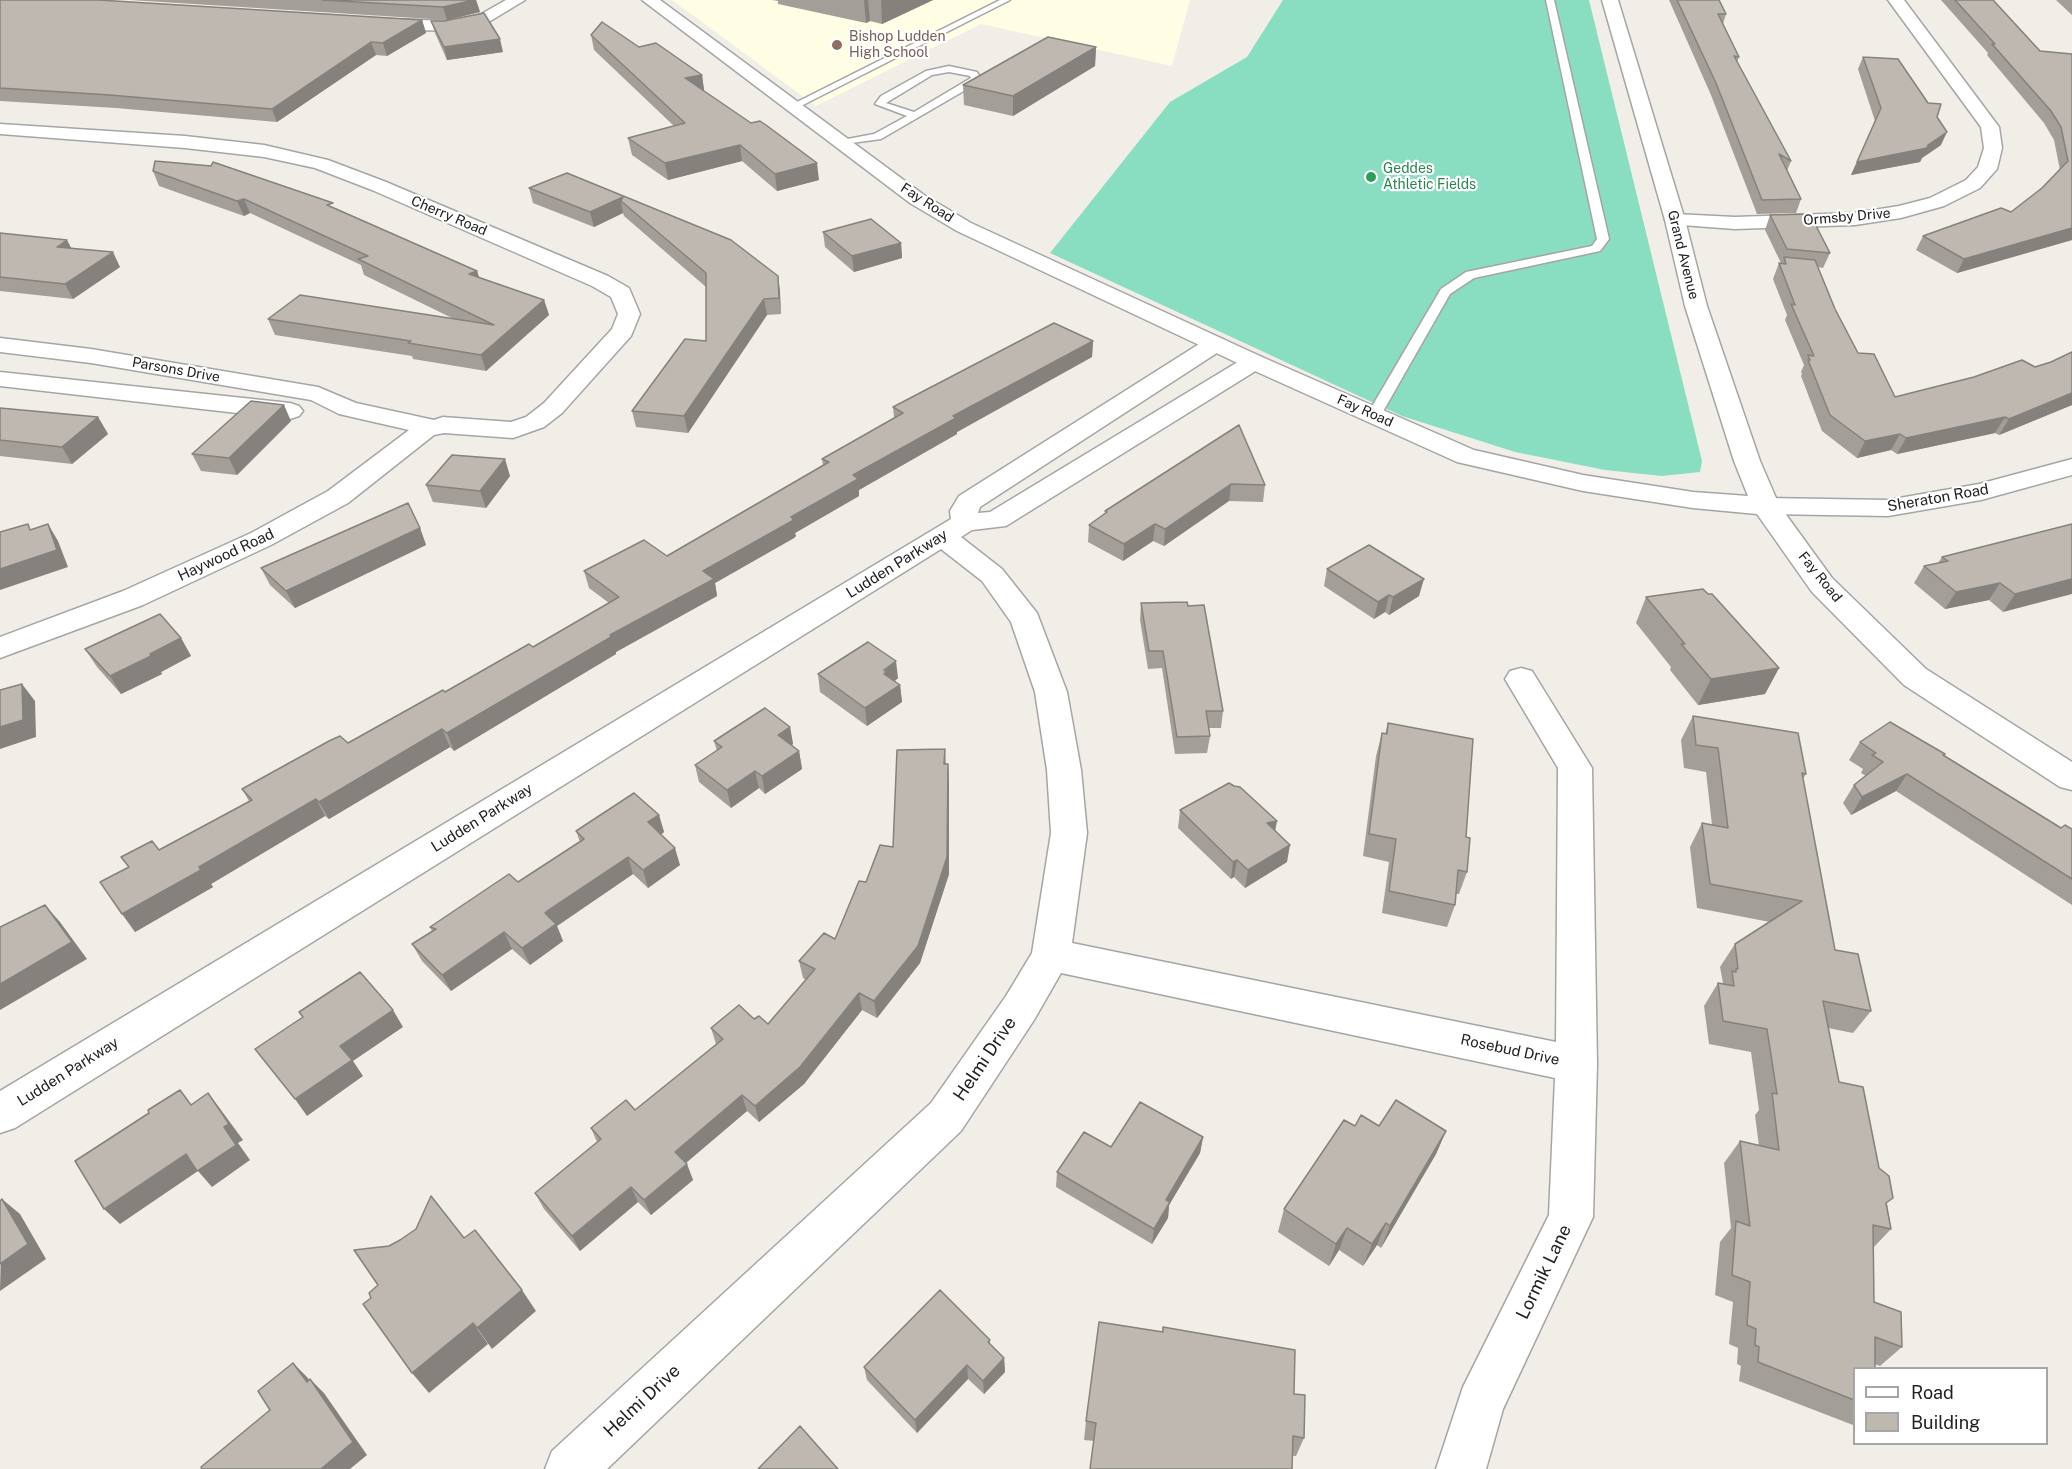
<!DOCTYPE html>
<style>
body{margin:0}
#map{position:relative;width:2072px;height:1469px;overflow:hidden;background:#f1eee8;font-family:"Public Sans",sans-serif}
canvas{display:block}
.legend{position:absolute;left:1853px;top:1367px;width:195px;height:78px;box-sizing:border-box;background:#fff;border:2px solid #a6a6a6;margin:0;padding:8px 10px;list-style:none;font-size:18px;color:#212121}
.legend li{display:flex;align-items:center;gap:12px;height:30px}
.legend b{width:30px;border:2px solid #a6a6a6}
</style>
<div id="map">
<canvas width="2072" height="1469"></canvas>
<ul class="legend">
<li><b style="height:8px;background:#fff"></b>Road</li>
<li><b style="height:16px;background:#beb8b1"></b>Building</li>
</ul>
</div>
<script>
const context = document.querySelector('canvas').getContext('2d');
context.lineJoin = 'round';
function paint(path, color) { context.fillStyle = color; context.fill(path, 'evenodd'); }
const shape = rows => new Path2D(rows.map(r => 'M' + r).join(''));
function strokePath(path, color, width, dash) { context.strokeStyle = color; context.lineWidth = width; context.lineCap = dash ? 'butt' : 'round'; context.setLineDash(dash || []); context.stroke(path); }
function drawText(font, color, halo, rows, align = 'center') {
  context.font = font + ' "Public Sans",sans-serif'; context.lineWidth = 4.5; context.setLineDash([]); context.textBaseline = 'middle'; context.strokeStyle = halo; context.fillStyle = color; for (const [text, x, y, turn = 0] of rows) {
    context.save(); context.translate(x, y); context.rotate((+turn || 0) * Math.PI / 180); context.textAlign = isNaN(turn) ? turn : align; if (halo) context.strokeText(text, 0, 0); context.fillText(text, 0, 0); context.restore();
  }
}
const education = shape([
 [672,0,1190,0,1172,66,981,24,816,106]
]);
const pitch = shape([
 [1283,0,1589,0,1702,461,1700,472,1662,476,1605,470,1515,452,1402,416,1050,253,1170,102,1247,57]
]);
const service = shape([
 [1000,0,1010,0,795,109,787,107,1000,0],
 [1546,0,1554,0,1609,239,1600,251,1474,278,1450,294,1381,415,1374,419,1369,418,1367,415,1441,289,1466,272,1592,246,1597,239,1546,0],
 [949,66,977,72,981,79,974,85,881,139,837,145,837,141,874,134,907,116,875,104,881,96,926,71,949,66],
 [949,72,970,76,971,78,914,112,886,103,932,75,949,72]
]);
const minor = shape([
 [506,0,525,0,487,23,456,31,379,29,371,24,379,19,456,21,476,17,506,0],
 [1888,0,1904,0,1999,127,2002,148,1997,169,1980,188,1944,206,1901,218,1855,225,1735,229,1668,224,1665,220,1668,216,1675,214,1735,217,1855,213,1899,206,1930,198,1966,180,1978,167,1984,148,1981,127,1888,0],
 [0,124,185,136,264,145,328,160,386,182,608,276,629,288,640,314,631,336,562,413,544,427,513,438,444,433,434,435,348,503,271,545,143,605,0,658,0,637,123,591,251,533,328,491,409,430,339,414,311,400,91,363,0,352,0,338,91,349,318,387,356,403,434,420,443,417,511,422,526,417,544,403,612,329,618,314,611,297,592,286,372,190,315,168,264,157,185,148,0,134,0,124],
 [1215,337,1223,339,1227,344,1223,349,980,507,978,513,990,512,1246,357,1254,355,1262,357,1266,362,1262,367,1006,526,972,530,961,537,1002,569,1037,613,1067,692,1081,770,1087,833,1072,943,1556,1042,1558,768,1505,679,1510,671,1521,668,1532,671,1592,768,1597,1064,1593,1217,1503,1409,1486,1469,1436,1469,1463,1387,1549,1215,1555,1078,1061,973,1034,1020,961,1131,607,1469,545,1469,552,1451,931,1103,1006,996,1032,953,1051,833,1047,770,1035,692,1011,622,982,581,941,549,15,1128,0,1133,0,1091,951,519,950,511,959,496,1207,339,1215,337],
 [0,372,290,403,299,406,303,411,299,416,290,419,0,386,0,372],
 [2072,459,2072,475,1981,500,1888,516,1766,514,1756,512,1752,506,1756,500,1766,498,1888,500,1979,484,2072,459]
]);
const tertiary = shape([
 [642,0,660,0,924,195,971,223,1262,357,1474,450,1583,475,1693,492,1748,496,1734,461,1685,306,1665,220,1602,0,1618,0,1685,220,1707,306,1760,461,1779,505,1832,578,1926,669,2072,762,2072,790,2060,787,1904,685,1812,592,1757,514,1693,508,1583,491,1457,462,1246,367,957,231,910,203,642,0]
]);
const wall = shape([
 [0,0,422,20,426,33,387,56,376,55,277,122,116,108,0,101],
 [130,0,476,0,480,12,447,20],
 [772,0,933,0,882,24,870,21,866,23,778,4,778,1],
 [1669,0,1719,0,1726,14,1723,24,1739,57,1737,62,1791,161,1787,171,1801,199,1796,213,1757,214,1711,95],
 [1941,0,1993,0,2040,51,2072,54,2072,240,1957,273,1916,250,1923,236,2011,212,2042,188,2060,170,2054,140,2044,123,1987,55,1988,53],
 [2056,0,2072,0,2072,15],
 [431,21,503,52,447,60,435,33],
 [591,35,639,47,702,75,704,90,703,91,819,180,777,191,742,161,668,180,632,155,628,138,674,126,594,50],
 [1096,47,1095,66,1013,116,964,105,963,85],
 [1863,57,1928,103,1937,117,1941,145,1922,158,1920,162,1851,175,1875,121,1858,69],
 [153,171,335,208,477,271,479,278,544,300,549,315,486,371,413,359,412,356,275,335,268,319,454,319,364,275,361,265,250,213,244,216,159,186],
 [567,173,778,276,781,314,767,315,688,433,636,427,632,411,706,341,706,287,624,216,623,213,594,227,533,203,529,188],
 [1770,215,1830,253,1823,268,1818,267,1835,309,1858,353,1895,397,2035,367,2051,362,2072,352,2072,405,1999,435,1995,433,1897,454,1891,450,1857,458,1822,431,1801,376,1802,374,1801,372,1804,365,1785,320,1787,315,1773,279,1779,263,1781,263,1765,230],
 [823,232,901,243,902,258,854,272,825,247],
 [0,233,120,267,73,299,0,291],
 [1093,341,1092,357,957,432,957,434,859,490,859,496,795,533,796,536,794,538,715,583,717,596,616,652,616,654,454,751,450,747,329,819,325,816,211,884,213,887,135,932,159,850,249,801,242,789,348,743,533,647,609,603,589,588,584,571,667,556,823,465,822,459,894,418,893,407],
 [0,408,98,417,108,434,72,464,0,456],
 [291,421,237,475,201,471,192,454],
 [1239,425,1265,485,1263,502,1229,501,1164,546,1153,541,1123,561,1088,542,1089,525,1105,514,1105,511],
 [510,476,486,508,433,502,426,485],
 [2072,524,2003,612,1989,600,1945,609,1914,583,1924,566,1938,563,1942,557],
 [420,528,426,545,295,608,270,585,261,568],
 [1327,569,1419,596,1389,615,1385,612,1374,619,1324,586],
 [1646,597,1779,668,1765,694,1698,705,1670,670,1671,667,1636,623],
 [1141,603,1188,606,1223,711,1221,728,1208,728,1210,736,1207,753,1175,754,1162,668,1148,669,1140,620],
 [181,638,191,656,161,672,162,674,121,694,97,667,85,649],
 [818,674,898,678,895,681,900,685,902,702,867,726,820,692],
 [1693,716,1806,774,1803,779,1835,950,1871,1011,1853,1033,1828,1028,1839,1082,1879,1168,1887,1204,1891,1229,1874,1247,1874,1302,1902,1347,1880,1366,1875,1364,1854,1368,1854,1424,1853,1425,1739,1381,1741,1366,1737,1364,1738,1348,1729,1344,1733,1302,1715,1295,1720,1242,1731,1228,1724,1163,1740,1141,1759,1146,1755,1115,1759,1110,1751,1052,1709,1044,1704,1006,1718,983,1723,983,1720,967,1735,944,1770,922,1697,908,1690,847,1702,823,1712,825,1706,772,1684,768,1681,740],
 [1388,723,1466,837,1467,872,1459,894,1456,894,1455,905,1447,927,1382,913,1389,862,1363,856,1376,756,1382,733,1385,734],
 [790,727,793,744,792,745,799,751,802,769,765,794,759,788,731,808,699,782,695,765,717,751,714,741],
 [1860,742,1945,754,1944,756,2061,828,2072,829,2072,905,1896,791,1851,815,1843,803,1854,785,1866,776,1861,773,1863,769,1849,760],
 [945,749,946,764,948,764,949,782,949,874,920,963,877,1018,862,1010,804,1084,759,1122,747,1111,686,1163,693,1180,651,1215,638,1202,580,1251,544,1209,535,1193,597,1142,591,1128,635,1110,716,1044,711,1028,754,1019,768,1024,806,980,803,978,799,961,835,939,866,882,893,847],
 [1180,810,1275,831,1287,862,1245,888,1234,877,1231,879,1178,828],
 [659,815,664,832,661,835,680,865,648,888,633,874,557,926,563,941,530,965,512,949,451,991,422,961,412,944,432,931,430,927,518,882,580,842,576,831],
 [1355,1126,1379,1126,1446,1131,1436,1154,1381,1248,1377,1245,1363,1266,1339,1250,1329,1266,1278,1232,1284,1209],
 [1203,1137,1200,1153,1169,1205,1168,1218,1152,1244,1056,1187,1057,1172,1111,1147],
 [1163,1327,1294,1394,1304,1438,1296,1456,1094,1441,1084,1440,1086,1421,1162,1332],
 [990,1340,990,1344,1004,1358,1005,1372,984,1394,968,1379,917,1433,867,1380,864,1367]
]);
const shadedWall = shape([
 [474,0,476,0,480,12,447,20,443,7],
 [864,0,868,0,870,21,866,23],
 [882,0,933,0,882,24,881,1],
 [422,20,426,33,387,56,383,43],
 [500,39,503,52,447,60,444,47],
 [371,42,376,55,277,122,272,109],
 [1096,47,1095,66,1013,116,1013,96],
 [702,75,704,90,688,94,685,78],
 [1947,132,1941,145,1922,158,1920,162,1851,175,1857,162,1928,145],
 [740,145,742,161,668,180,665,163],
 [817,163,819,180,777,191,775,174],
 [623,197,621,201,623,213,594,227,590,212],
 [244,199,250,213,244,216,237,201],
 [2072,228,2072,240,1957,273,1964,259],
 [67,240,75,255,57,247],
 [901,243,902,258,854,272,852,256],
 [113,252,120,267,73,299,65,284],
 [477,271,482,286,469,274],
 [778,276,780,291,781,314,779,298],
 [764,299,767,315,688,433,684,416],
 [544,300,549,315,486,371,481,355],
 [1093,341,1092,357,957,432,957,434,859,490,859,496,795,533,796,536,794,538,715,583,717,596,616,652,616,654,454,751,447,733,610,635,703,571,791,517,853,475,953,416],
 [2072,393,2072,405,1999,435,2009,419],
 [284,405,291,421,237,475,229,458],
 [98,417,108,434,72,464,62,447],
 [2005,417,1995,433,1897,454,1906,438],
 [1900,434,1891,450,1857,458,1865,441],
 [505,459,510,476,486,508,480,491],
 [1231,484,1229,501,1164,546,1165,529],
 [48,524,58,541,68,567,0,590,0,569],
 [1155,524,1153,541,1123,561,1124,544],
 [420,528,426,545,295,608,286,591],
 [1424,579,1419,596,1389,615,1393,597],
 [2072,579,2072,594,2003,612,2015,594],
 [2000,583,1989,600,1945,609,1956,592],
 [1389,595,1385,612,1374,619,1378,602],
 [181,638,191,656,161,672,162,674,121,694,110,676],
 [896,661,898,678,888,686,885,691,884,670],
 [1779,668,1765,694,1698,705,1711,679],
 [22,684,35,701,36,737,0,749,0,727],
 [900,685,902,702,867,726,865,708],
 [790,727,793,744,781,752,778,735],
 [442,729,450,747,329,819,319,802],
 [799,751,802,769,765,794,762,776],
 [948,764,949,782,949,874,920,963,877,1018,874,1001],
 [755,771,759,788,731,808,727,790],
 [1907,774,1896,791,1851,815,1862,797],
 [316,799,325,816,211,884,213,887,135,932,122,914,199,867],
 [659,815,664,832,653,840,648,822],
 [1277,821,1274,838,1267,823],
 [1290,845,1287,862,1245,888,1248,870],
 [675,848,680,865,648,888,643,870],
 [628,857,633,874,557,926,563,941,530,965,522,948,545,913],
 [1237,860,1234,877,1231,879,1233,862],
 [45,905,60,922,87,959,0,1010,0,984],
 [504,932,512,949,451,991,442,975],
 [859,993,862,1010,804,1084,759,1122,755,1106],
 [393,1010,403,1027,353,1061,363,1076,307,1116,295,1099,340,1046],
 [208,1093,221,1110,243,1140,238,1143,250,1160,212,1187,198,1171,120,1224,104,1209,224,1127],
 [742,1095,747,1111,681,1167,675,1152],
 [1446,1131,1436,1154,1381,1248,1390,1226],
 [1203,1137,1200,1153,1169,1205,1168,1218,1152,1244,1154,1229,1166,1200],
 [687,1164,693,1180,651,1215,644,1200],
 [631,1187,638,1202,580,1251,572,1236],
 [2,1199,20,1214,46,1259,0,1291],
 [1386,1223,1377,1245,1363,1266,1372,1244],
 [1347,1228,1339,1250,1329,1266,1336,1244],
 [522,1290,536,1311,492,1349,477,1328],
 [473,1323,488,1344,429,1393,412,1373],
 [1004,1358,1005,1372,984,1394,983,1381],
 [293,1363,307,1377,321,1396,307,1382],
 [967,1365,968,1379,917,1433,915,1420],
 [310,1379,324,1393,367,1455,350,1469,321,1469]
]);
const building = shape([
 [0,0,99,0,422,20,383,43,371,42,272,109,110,95,0,88,0,0],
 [322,0,474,0,443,7,322,0],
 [1677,0,1719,0,1726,14,1718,14,1739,57,1734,56,1791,161,1779,154,1801,199,1762,200,1716,83,1677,0],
 [1955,0,1993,0,2040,51,2072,54,2072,228,1964,259,1923,236,2001,208,2011,212,2042,188,2068,161,2061,127,2051,111,1992,44,1995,44,1955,0],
 [484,13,500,39,444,47,431,21,444,21,484,13],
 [602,22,639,47,656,43,702,75,685,78,751,123,760,121,766,125,817,163,775,174,740,145,665,163,628,138,685,123,591,35,602,22],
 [1048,37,1096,47,1013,96,963,85,1048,37],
 [1863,57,1898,59,1928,103,1941,104,1937,117,1947,132,1928,145,1927,148,1857,162,1881,108,1863,57],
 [155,161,211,166,213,162,333,203,327,205,477,271,469,274,544,300,481,355,408,343,411,341,268,319,300,295,494,325,358,259,368,256,244,199,237,201,153,171,155,161],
 [567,173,731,240,778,276,779,298,764,299,684,416,632,411,685,339,706,341,706,273,621,201,623,197,590,212,529,188,567,173],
 [1810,214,1830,253,1787,249,1770,215,1810,214],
 [871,219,901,243,852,256,823,232,871,219],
 [0,233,67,240,57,247,113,252,65,284,0,277,0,233],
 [1784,257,1815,260,1835,309,1858,353,1874,354,1895,397,1974,377,2022,360,2035,367,2051,362,2072,352,2072,393,2009,419,2005,417,1906,438,1900,434,1865,441,1830,415,1808,360,1810,360,1808,355,1814,356,1791,304,1795,305,1779,263,1786,264,1784,257],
 [1054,323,1093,341,953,416,956,418,853,475,858,479,791,517,793,519,792,521,703,571,714,579,610,635,611,637,447,733,442,729,319,802,316,799,199,867,201,870,122,914,100,882,129,867,121,857,152,841,159,850,252,800,242,789,329,741,340,736,348,743,443,690,445,692,529,644,533,647,619,597,584,571,644,540,667,556,829,462,822,459,903,413,893,407,1054,323],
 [251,401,284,405,229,458,192,454,251,401],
 [0,408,98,417,62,447,0,440,0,408],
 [1239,425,1265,485,1231,484,1165,529,1155,524,1124,544,1089,525,1107,512,1105,511,1239,425],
 [452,455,505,459,480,491,426,485,452,455],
 [408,503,420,528,286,591,261,568,408,503],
 [28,524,30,530,48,524,57,550,0,569,0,532,28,524],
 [2072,524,2072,579,2015,594,2000,583,1956,592,1924,566,1948,561,1942,557,2072,524],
 [1369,545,1424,579,1393,597,1389,595,1378,602,1327,569,1369,545],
 [1703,589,1708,594,1712,594,1779,668,1711,679,1681,644,1685,644,1646,597,1703,589],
 [1187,602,1188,606,1204,605,1223,711,1206,711,1210,736,1177,737,1163,651,1149,651,1141,603,1187,602],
 [160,614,181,638,150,654,151,656,110,676,85,649,160,614],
 [868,642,896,661,884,670,886,672,884,674,900,685,865,708,818,674,868,642],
 [22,684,23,720,0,727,0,690,22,684],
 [765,708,790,727,778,735,799,751,762,776,755,771,727,790,695,765,722,747,714,741,765,708],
 [1693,716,1798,733,1806,774,1802,773,1835,950,1858,954,1871,1011,1823,1001,1839,1082,1863,1087,1879,1168,1889,1176,1893,1198,1886,1203,1891,1229,1873,1225,1874,1302,1901,1312,1902,1347,1875,1337,1875,1368,1854,1368,1854,1400,1758,1362,1759,1347,1755,1345,1756,1329,1747,1325,1750,1282,1732,1275,1736,1221,1750,1226,1740,1141,1779,1150,1772,1093,1777,1094,1767,1029,1723,1021,1718,983,1734,986,1732,971,1736,972,1736,969,1738,969,1735,944,1802,901,1710,884,1702,823,1728,828,1718,748,1696,745,1693,716],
 [1890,722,1945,754,1943,755,2061,828,2065,825,2072,829,2072,879,1907,774,1862,797,1854,785,1883,762,1872,755,1876,753,1860,742,1890,722],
 [1388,723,1473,739,1466,837,1470,838,1467,872,1458,870,1455,905,1389,891,1396,839,1369,834,1382,733,1387,734,1388,723],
 [945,749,944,764,948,764,947,857,918,946,874,1001,859,993,800,1067,755,1106,742,1095,675,1152,687,1164,644,1200,631,1187,572,1236,535,1193,601,1139,591,1128,626,1100,635,1110,723,1039,711,1028,739,1005,754,1019,759,1016,768,1024,815,969,799,961,824,933,835,939,859,881,866,882,880,845,893,847,897,750,945,749],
 [1229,783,1234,786,1240,787,1277,821,1267,823,1290,845,1248,870,1237,860,1233,862,1180,810,1229,783],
 [634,793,659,815,648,822,675,848,643,870,628,857,547,911,545,913,556,924,522,948,504,932,442,975,412,944,436,929,430,927,509,874,518,882,584,839,576,831,634,793],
 [45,905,72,942,0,984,0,927,45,905],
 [360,972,393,1010,340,1046,352,1060,295,1099,255,1049,303,1017,299,1012,360,972],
 [180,1090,191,1105,208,1093,229,1124,224,1127,236,1145,197,1171,186,1154,104,1209,75,1161,149,1113,148,1110,180,1090],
 [1396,1100,1446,1131,1390,1226,1386,1223,1372,1244,1347,1228,1336,1244,1284,1209,1344,1120,1355,1126,1361,1115,1379,1126,1396,1100],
 [1140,1102,1203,1137,1166,1200,1170,1202,1154,1229,1057,1172,1084,1132,1111,1147,1140,1102],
 [431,1196,464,1238,475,1230,522,1290,477,1328,473,1323,412,1373,363,1304,371,1298,369,1293,378,1285,354,1250,389,1246,400,1240,416,1229,431,1196],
 [2,1199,28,1244,0,1264,0,1201,2,1199],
 [940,1290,990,1340,988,1342,1004,1358,983,1381,967,1365,915,1420,864,1367,940,1290],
 [1099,1322,1163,1332,1163,1327,1295,1350,1294,1394,1305,1395,1304,1438,1293,1436,1292,1469,1090,1469,1096,1423,1086,1421,1099,1322],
 [293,1363,307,1382,310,1379,353,1442,321,1469,202,1469,201,1467,270,1410,258,1391,293,1363],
 [800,1426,838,1469,758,1469,800,1426]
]);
const markers = [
 [837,45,6,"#8d6e63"],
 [1371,177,6,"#2e9e5b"]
];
const farEducationnames = [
 ["Bishop Ludden",849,37],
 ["High School",849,53]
];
const farLeisurenames = [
 ["Geddes",1383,169],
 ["Athletic Fields",1383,185]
];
const farStreetnames = [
 ["Fay Road",927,203,33],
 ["Cherry Road",449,216,23],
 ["Ormsby Drive",1847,217,-5],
 ["Grand Avenue",1683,255,76],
 ["Parsons Drive",176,370,10],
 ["Fay Road",1365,411,24],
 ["Fay Road",1820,577,51]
];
const streetNames = [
 ["Sheraton Road",1938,498,-10],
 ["Haywood Road",226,555,-25],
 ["Ludden Parkway",897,564,-32],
 ["Ludden Parkway",482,818,-32],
 ["Rosebud Drive",1510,1050,12],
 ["Ludden Parkway",68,1072,-32]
];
const nearStreetnames = [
 ["Helmi Drive",985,1059,-56],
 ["Lormik Lane",1544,1272,-64],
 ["Helmi Drive",642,1401,-43]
];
paint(education, '#fdfee3');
paint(pitch, '#89ddc0');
strokePath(service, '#a5a5a5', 3);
strokePath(minor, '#a5a5a5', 3);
strokePath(tertiary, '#a5a5a5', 3);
paint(service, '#fff');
paint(minor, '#fff');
paint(tertiary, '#fff');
paint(wall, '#a39e98');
paint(shadedWall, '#85817c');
paint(building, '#beb8b1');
strokePath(building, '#85817c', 1.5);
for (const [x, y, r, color] of markers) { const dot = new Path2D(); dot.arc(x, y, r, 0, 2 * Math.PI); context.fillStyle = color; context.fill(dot); strokePath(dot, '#fff', 2); }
drawText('14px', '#785e54', '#fff', farEducationnames, 'left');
drawText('14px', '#27864d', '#fff', farLeisurenames, 'left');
drawText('14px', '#212121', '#fff', farStreetnames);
drawText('15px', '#212121', '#fff', streetNames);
drawText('18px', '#212121', '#fff', nearStreetnames);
</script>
